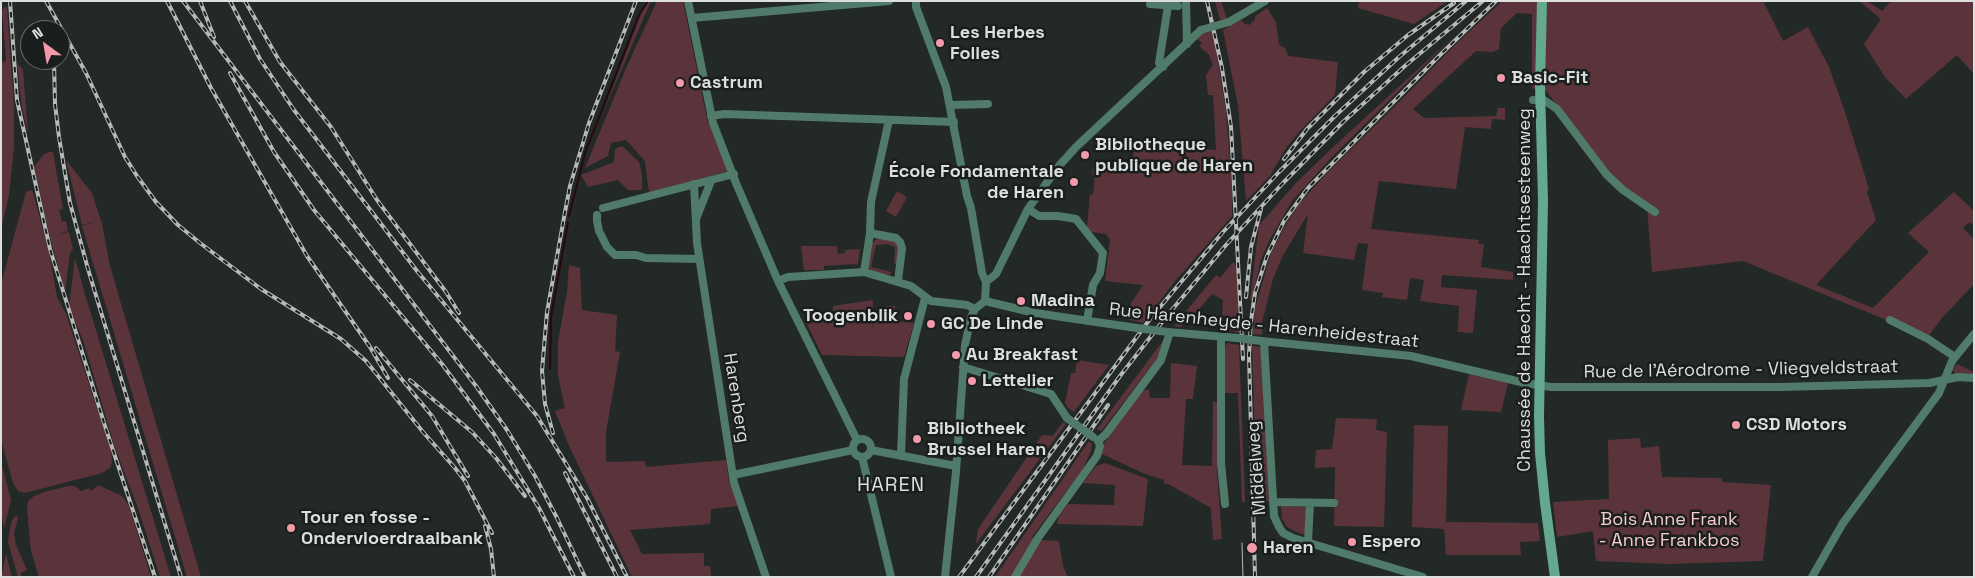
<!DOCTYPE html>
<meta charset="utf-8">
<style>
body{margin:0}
#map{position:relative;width:1975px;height:578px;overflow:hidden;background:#232926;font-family:"Space Grotesk",sans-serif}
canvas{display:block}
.frame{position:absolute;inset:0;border:2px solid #dcdfde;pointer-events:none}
.north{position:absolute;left:20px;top:20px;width:50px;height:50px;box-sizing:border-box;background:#1a1f1d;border:1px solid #686c6a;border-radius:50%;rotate:328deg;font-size:14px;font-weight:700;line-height:20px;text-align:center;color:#dcdfde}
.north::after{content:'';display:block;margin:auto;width:18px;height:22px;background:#f39aaa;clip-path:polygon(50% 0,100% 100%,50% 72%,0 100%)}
</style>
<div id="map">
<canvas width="1975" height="578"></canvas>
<div class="frame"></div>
<div class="north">N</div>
</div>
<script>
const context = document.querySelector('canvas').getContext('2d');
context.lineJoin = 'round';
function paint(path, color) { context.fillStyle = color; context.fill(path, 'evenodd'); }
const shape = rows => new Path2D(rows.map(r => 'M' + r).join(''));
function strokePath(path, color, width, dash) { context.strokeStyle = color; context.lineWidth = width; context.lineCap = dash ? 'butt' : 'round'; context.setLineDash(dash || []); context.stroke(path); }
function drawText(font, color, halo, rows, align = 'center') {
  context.font = font + ' "Space Grotesk",sans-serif'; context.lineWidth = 5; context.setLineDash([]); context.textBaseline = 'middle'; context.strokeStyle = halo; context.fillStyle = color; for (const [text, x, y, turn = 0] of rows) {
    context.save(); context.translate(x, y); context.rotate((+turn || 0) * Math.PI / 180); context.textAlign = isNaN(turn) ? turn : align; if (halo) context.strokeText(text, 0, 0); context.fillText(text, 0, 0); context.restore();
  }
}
const green = shape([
 [646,1,651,1,603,113],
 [657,1,683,1,707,119,728,171,649,193,645,161,626,140,611,143,608,156,585,168,627,66],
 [1215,1,1221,1,1227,19,1220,20],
 [1359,1,1448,1,1414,24,1358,8],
 [1502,1,1763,1,1783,41,1808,27,1829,67,1845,112,1869,189,1867,192,1876,220,1816,285,1873,308,1929,252,1908,233,1954,192,1974,211,1974,226,1970,222,1963,228,1974,239,1974,284,1942,318,1927,338,1919,336,1884,319,1743,261,1652,272,1647,205,1609,174,1544,88,1532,89,1532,14,1517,13,1501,28,1499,49,1493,52,1476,51,1413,109,1424,118,1496,116,1498,108,1505,108,1505,120,1492,119,1491,129,1465,127,1456,189,1379,181,1371,229,1479,240,1478,244,1484,244,1481,267,1513,272,1513,280,1442,275,1441,287,1477,290,1473,333,1458,332,1459,306,1420,301,1424,280,1410,278,1407,300,1382,297,1383,293,1362,290,1368,244,1358,243,1354,260,1303,253,1308,214,1282,257,1273,279,1262,322,1262,335,1253,334,1255,308,1271,253,1286,224,1300,203,1323,177,1401,100,1456,44],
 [1859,1,1867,1,1882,11,1891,1,1974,1,1974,74,1957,55,1906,99,1885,77,1864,44,1881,19],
 [5,7,7,7,14,106,14,147,9,195,1,230,1,60,4,63,6,60,2,10],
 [1267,8,1276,22,1279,45,1285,48,1288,56,1338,62,1335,95,1300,131,1286,148,1270,176,1246,201,1238,106,1223,30,1241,20,1245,24,1249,25,1255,20,1255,16],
 [1213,31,1226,111,1232,185,1232,216,1176,280,1143,323,1129,320,1131,303,1143,285,1105,281,1110,240,1106,234,1091,232,1087,228,1090,194,1093,195,1095,175,1092,175,1094,164,1099,165,1099,162,1133,165,1134,143,1216,150,1213,95,1208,95,1206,75,1213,65,1209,55,1199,46,1202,43,1197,39,1202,34],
 [1455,35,1330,159,1292,201,1269,241,1260,262,1252,300,1250,300,1259,225,1296,183,1330,150],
 [17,64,21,67,23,70,28,133,22,108],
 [622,146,639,162,642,174,642,190,628,190,618,180,588,187,581,175,614,162,615,149],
 [49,152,53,152,63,209,59,210,62,222,66,221,68,231,55,235,69,232,73,249,70,253,65,291,51,241,34,167,44,154],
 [66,160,92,193,102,224,110,266,201,577,187,577,87,243,82,226,97,221,82,225],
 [31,190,33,192,49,253,57,297,66,314,111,451,112,462,110,468,102,473,25,493,18,491,13,483,1,440,1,284,26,192],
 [897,191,907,197,896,217,886,211],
 [880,238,894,240,898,245,898,264,894,264,895,247,888,244,876,245,871,267,891,272,890,275,872,272,868,266,872,244,875,240],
 [801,246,837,246,838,254,845,253,845,250,860,249,858,263,856,265,855,264,824,266,824,270,804,270],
 [75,258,85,294,171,577,160,577,138,508,115,448,84,343,69,306],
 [1233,262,1237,268,1239,333,1229,330,1230,317,1222,316,1223,300,1212,294,1194,315,1186,321,1181,327,1174,326,1216,275,1220,278],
 [569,265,580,268,582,310,617,315,615,351,620,352,606,432,606,462,645,461,646,467,726,460,729,481,738,506,711,509,710,524,630,530,642,554,704,553,704,566,710,566,711,576,745,577,632,577,569,446,555,411,565,408,558,376,558,342,567,292],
 [873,300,872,332,874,313,878,313,887,310,886,306,895,306,894,321,914,323,904,357,822,355,805,320,816,315,833,312,833,306],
 [1165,338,1159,356,1103,429,1101,431,1097,429],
 [1227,343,1239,345,1245,502,1242,502,1238,393,1224,393,1224,348],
 [1252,346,1262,347,1269,501,1257,502],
 [1077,360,1109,365,1074,412,1068,408,1065,403,1071,373,1075,373],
 [1171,363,1197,366,1193,399,1186,399,1182,465,1212,466,1213,402,1218,402,1217,472,1222,539,1213,540,1211,508,1170,485,1164,483,1164,480,1145,474,1102,454,1104,444,1143,390,1149,390,1150,398,1170,398],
 [1957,364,1974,372,1974,376,1955,374,1953,370],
 [1469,374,1508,383,1501,412,1461,410],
 [1336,418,1377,419,1376,430,1387,432,1384,527,1334,526,1335,467,1315,468,1316,450,1332,449],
 [1063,422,1066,424,976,544,978,529,1042,435,1053,436],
 [1414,425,1448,426,1446,522,1538,523,1540,541,1520,542,1521,555,1446,555,1444,529,1412,527],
 [1640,438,1641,448,1659,446,1662,477,1722,478,1722,482,1771,485,1763,561,1668,564,1596,561,1593,531,1557,537,1553,502,1609,499,1608,440],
 [1089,441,1092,444,1091,451,1083,469,1032,537,1042,540,1059,541,1063,566,1068,577,995,577],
 [1,462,11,500,4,528,1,511],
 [1105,463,1148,479,1143,526,1057,524,1059,516,1068,504,1114,505,1115,485,1083,483,1096,466],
 [98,485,122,496,129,506,151,577,39,577,31,551,27,510,28,501,34,496,47,491,69,486,75,486,81,491,89,488,91,491],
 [1281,506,1307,507,1305,535,1294,531,1287,527,1282,519],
 [15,516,17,516,18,518,14,534,16,545,27,570,21,573,21,577,18,577,8,542,11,523],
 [6,554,10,570,12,577,1,577]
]);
const stream = shape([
 [569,216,585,153,639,15,648,1],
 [550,369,551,317,568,222]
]);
const minor = shape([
 [688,1,713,123,736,183,778,281,857,440],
 [916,1,916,7,946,87,967,196,971,208,982,273,986,282,985,301,975,309,971,317,965,345,956,472,945,577],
 [1186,1,1187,44],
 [1150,4,1178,6],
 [692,18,889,1],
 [1229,22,1265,1],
 [1163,67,1159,63,1168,6],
 [1533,100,1544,100,1557,109,1607,175,1623,190,1655,212],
 [951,105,988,104],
 [711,116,724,114,954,122],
 [694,184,697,243,734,483,766,577],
 [603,208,734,174],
 [1028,209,1039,216,1058,216,1076,219,1103,253,1100,273,1093,285,1087,321],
 [597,215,597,221,599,231,607,247,615,255,636,255,646,258,699,259],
 [696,219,711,181],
 [870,233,896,238,900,242,902,248,898,281],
 [864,272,870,233,871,202,889,120],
 [778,281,788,277,864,272,911,286,931,301,967,305,975,309],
 [986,282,996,274,1028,209,1058,167,1076,147,1201,30],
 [985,301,1035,313,1137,328],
 [1890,320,1928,339,1955,357],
 [1168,332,1237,338],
 [1221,337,1221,463,1225,504],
 [1261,341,1411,356,1525,383,1551,387,1781,387,1929,383,1958,377,1974,378],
 [1264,342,1274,516,1279,527,1283,533,1293,538,1423,577],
 [963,367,1051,394,1067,418],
 '853 448a9 9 0 1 1 18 0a9 9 0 1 1-18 0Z',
 [1098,441,1106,434,1161,360,1170,332],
 [871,450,956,466],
 [901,456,904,379,925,298],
 [862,457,891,577],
 [733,475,853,450],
 [1274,502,1334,503],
 [1308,542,1310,503],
 [1015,577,1038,538,1097,456,1100,446,1098,441],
 [1812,577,1843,523,1939,393,1952,361,1974,334]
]);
const secondary = shape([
 [1542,1,1540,85,1543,201,1539,416,1540,453,1545,503,1555,577]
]);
const tram = shape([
 [1242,543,1243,577]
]);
const rail = shape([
 [10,1,17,100,50,249,105,426,155,577],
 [46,1,86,73,125,157,137,176,156,202,178,225,200,243,261,289,341,339,366,361,423,432,455,468,465,481,492,533],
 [167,1,211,88,307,256,370,347,388,378],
 [183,1,476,386,507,430,535,476,557,518,585,577],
 [200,1,214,37],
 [230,1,260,59,294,110,417,271,537,416,587,498,627,577],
 [245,1,280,62,331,127,377,200,446,292,459,313],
 [1207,1,1222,68,1231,127,1243,359],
 [54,60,55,104,59,137,70,203,88,269,181,577],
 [230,73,274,152,314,210,442,364,494,434,539,508,574,577],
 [1284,159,1307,129,1364,72,1408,35,1454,3],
 [1246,297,1251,247,1261,209],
 [376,348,432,416,468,476],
 [410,380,472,432,496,458,525,496],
 [553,433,545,404,542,371,547,312,565,212,570,186,589,123,636,1],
 [565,473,617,577],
 [485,526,491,549,494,577],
 [959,577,1150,319,1223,232,1279,172,1336,115,1399,57,1466,1],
 [976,577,1120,376,1166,317,1226,245,1283,183,1343,122,1406,65,1483,1],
 [989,577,1108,405],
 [1255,577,1249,355,1251,321,1255,293,1267,256,1284,221,1308,188,1440,55,1496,1]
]);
const minorBridge = shape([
 [1201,30,1229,22],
 [1137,328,1168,332],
 [1237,338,1261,341],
 [1067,418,1093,437]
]);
const markers = [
 [940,43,5,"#f39aaa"],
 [1501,78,5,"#f39aaa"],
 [680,83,5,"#f39aaa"],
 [1085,155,5,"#f39aaa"],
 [1074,182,5,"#f39aaa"],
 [1021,301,5,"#f39aaa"],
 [908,316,5,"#f39aaa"],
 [931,324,5,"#f39aaa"],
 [956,355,5,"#f39aaa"],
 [972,381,5,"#f39aaa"],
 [1736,425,5,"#f39aaa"],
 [917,439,5,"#f39aaa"],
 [291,528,5,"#f39aaa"],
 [1352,542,5,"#f39aaa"],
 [1252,548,6,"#f39aaa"]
];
const poiNames = [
 ["Les Herbes",950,33],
 ["Folles",950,54],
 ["Basic-Fit",1511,78],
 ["Castrum",690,83],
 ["Bibliotheque",1095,145],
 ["publique de Haren",1095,166],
 ["École Fondamentale",1064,172,"right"],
 ["de Haren",1064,193,"right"],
 ["Madina",1031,301],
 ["Toogenblik",898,316,"right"],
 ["GC De Linde",941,324],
 ["Au Breakfast",966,355],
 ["Lettelier",982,381],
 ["CSD Motors",1746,425],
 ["Bibliotheek",927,429],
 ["Brussel Haren",927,450],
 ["Tour en fosse -",301,518],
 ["Ondervloerdraaibank",301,539],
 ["Espero",1362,542],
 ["Haren",1263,548]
];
const streetNames = [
 ["Chaussée de Haecht - Haachtsesteenweg",1525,290,-90],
 ["Rue Harenheyde - Harenheidestraat",1264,326,6],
 ["Rue de l'Aérodrome - Vliegveldstraat",1741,370,-1],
 ["Harenberg",736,398,81],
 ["Middelweg",1257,468,-94]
];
const parkNames = [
 ["Bois Anne Frank",1669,520],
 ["- Anne Frankbos",1669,541]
];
const quarterNames = [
 ["HAREN",891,486]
];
paint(green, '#5b343b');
strokePath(stream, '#290710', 2);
strokePath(minor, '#507a69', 8);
strokePath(secondary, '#64a88f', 10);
strokePath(tram, '#b6b9b8', 1);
strokePath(rail, '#b6b9b8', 4);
strokePath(rail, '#1a1f1d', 2, [5.5]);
strokePath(minorBridge, '#507a69', 8);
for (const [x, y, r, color] of markers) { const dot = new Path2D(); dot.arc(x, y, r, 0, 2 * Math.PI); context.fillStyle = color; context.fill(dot); strokePath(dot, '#1a1f1d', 2); }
drawText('bold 18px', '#dcdfde', '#1a1f1d', poiNames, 'left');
drawText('18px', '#dcdfde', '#1a1f1d', streetNames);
drawText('18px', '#f7c9d0', '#1a1f1d', parkNames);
context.letterSpacing = '1px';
drawText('20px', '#dcdfde', '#1a1f1d', quarterNames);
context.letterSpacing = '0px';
</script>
